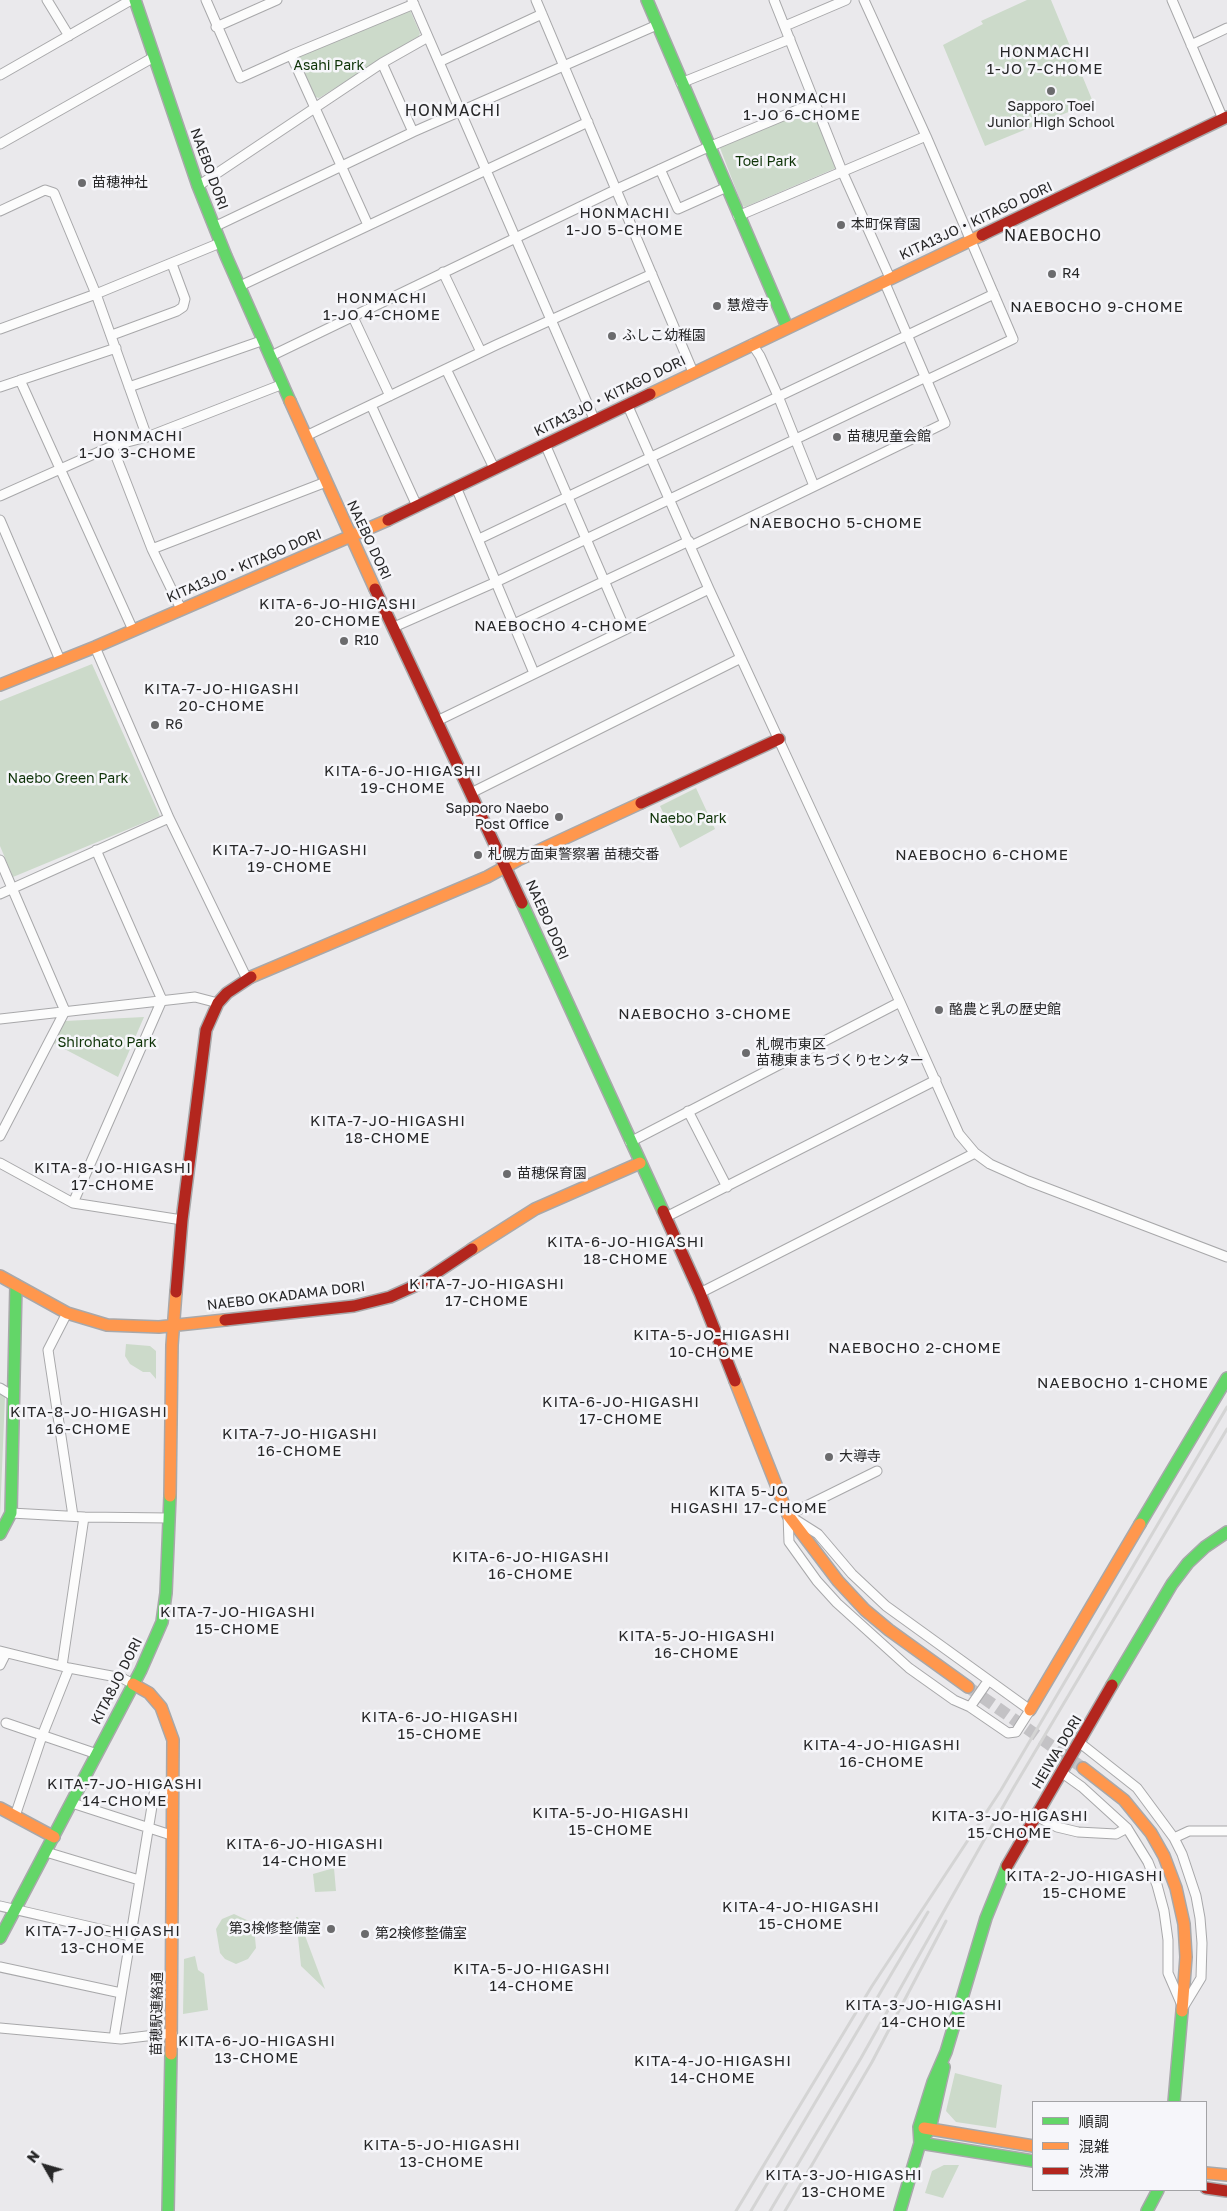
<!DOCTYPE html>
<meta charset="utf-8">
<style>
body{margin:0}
#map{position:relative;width:1227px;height:2211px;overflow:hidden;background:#eae9ec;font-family:"Golos Text","Noto Sans JP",sans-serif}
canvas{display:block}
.legend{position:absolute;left:1032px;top:2101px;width:175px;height:90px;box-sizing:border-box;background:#f6f6fa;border:1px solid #a3a3a6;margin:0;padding:6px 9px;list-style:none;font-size:15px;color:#272728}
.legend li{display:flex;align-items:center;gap:10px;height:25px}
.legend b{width:25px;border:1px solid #a3a3a6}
.north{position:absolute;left:20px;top:2141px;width:50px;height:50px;-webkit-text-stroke:4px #f6f6fa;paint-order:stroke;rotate:308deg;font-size:14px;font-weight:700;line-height:20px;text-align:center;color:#272728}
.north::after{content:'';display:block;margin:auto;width:18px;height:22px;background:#272728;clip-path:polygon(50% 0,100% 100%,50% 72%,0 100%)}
</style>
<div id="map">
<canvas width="1227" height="2211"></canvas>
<ul class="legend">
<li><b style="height:6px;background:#63d668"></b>順調</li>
<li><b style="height:6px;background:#ff974d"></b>混雑</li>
<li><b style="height:6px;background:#b3261e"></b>渋滞</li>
</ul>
<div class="north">N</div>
</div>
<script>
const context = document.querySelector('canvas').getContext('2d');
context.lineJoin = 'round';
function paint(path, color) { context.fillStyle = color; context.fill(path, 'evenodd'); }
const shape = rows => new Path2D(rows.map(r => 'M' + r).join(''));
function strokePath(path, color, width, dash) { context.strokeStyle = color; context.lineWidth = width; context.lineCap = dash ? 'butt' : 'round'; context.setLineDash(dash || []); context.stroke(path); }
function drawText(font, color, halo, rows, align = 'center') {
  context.font = font + ' "Golos Text","Noto Sans JP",sans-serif'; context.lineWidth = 5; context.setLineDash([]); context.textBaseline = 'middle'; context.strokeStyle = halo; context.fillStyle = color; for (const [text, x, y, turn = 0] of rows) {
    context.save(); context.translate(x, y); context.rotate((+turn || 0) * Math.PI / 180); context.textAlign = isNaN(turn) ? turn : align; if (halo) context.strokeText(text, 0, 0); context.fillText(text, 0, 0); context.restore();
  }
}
const green = shape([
 [1027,0,1051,0,1093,102,985,146,943,45,983,24,981,21],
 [409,8,420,33,419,36,319,98,315,97,297,58,299,55],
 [810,109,813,111,836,168,745,207,742,205,720,148,722,145],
 [92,664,160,816,13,877,0,846,0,701],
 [696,788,715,829,680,848,660,806],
 [144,1017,118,1077,53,1043,65,1021],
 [126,1344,150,1346,156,1351,156,1379,150,1372,143,1372,130,1364,125,1356],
 [0,1393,5,1396,0,1517],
 [334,1868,336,1891,315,1892,313,1874],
 [234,1914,251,1922,254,1927,256,1948,248,1959,236,1964,225,1959,220,1953,216,1929,222,1919],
 [296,1917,298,1917,325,1989,301,1966],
 [195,1956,198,1970,204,1974,208,2010,183,2014,184,1959],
 [955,2073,1002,2085,996,2128,956,2122,946,2111],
 [944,2165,959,2165,943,2198,925,2193,932,2171]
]);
const secondaryTunnel = shape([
 [968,1687,1083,1768]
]);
const street = shape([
 [47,0,69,36],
 [206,0,240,78,291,55,368,225],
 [412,0,595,421],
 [536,0,693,372],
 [774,0,842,171,890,278],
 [864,0,926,136,1013,339,927,380],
 [1172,0,1223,119],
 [785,26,846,0],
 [216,27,277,0],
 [1191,45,1227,28],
 [291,55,414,4],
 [439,62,542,14],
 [382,63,413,132],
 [0,75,131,0],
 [681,83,790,39],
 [0,144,154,57],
 [660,169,678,209,727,187],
 [198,186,382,63,428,37],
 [0,211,45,190,54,193,96,294,147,437],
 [738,216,926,136],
 [214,227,413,132,657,25],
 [443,272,481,352],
 [240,286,588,122],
 [352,315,390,396],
 [0,329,96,294,220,243],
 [112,335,177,311,183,307,185,299,172,264],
 [752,344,760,356,778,396,814,486],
 [271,356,617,189,704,149,814,103],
 [446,369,494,468],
 [20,380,133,630],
 [0,387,116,348],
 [129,387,264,340],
 [627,404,709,589,900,1002,959,1134,975,1153,990,1164,1028,1181,1227,1257],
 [371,405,417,506],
 [306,436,496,345,652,274],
 [545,444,625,629],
 [112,446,152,549,181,609],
 [456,487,534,673],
 [0,496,112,446,147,437,283,384],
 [0,520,60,660],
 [479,539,994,294],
 [691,546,945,423,884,281],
 [152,549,326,482],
 [514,624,689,541],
 [394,627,496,582,926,377],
 [437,721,709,589],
 [471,793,741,658],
 [169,818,247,979],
 [0,860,65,1011,0,1136],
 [0,894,169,818,95,647],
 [0,1019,195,997,218,1003],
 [688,1111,727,1187],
 [630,1142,900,1002],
 [0,1163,73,1203,182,1220],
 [73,1203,162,1000,96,850],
 [666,1217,936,1080],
 [700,1293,975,1153],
 [67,1313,48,1350,73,1516],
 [0,1388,13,1396],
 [11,1513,84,1517,169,1518],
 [788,1515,818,1534,852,1574,886,1606,1030,1710,1016,1732,1008,1733,970,1707,954,1700,909,1668,837,1603,817,1581,789,1542,788,1515],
 [788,1515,877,1471],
 [0,1651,69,1668,122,1678,133,1684],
 [0,1665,6,1653],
 [62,1666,84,1517],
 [970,1707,988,1681],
 [6,1723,97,1754],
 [1080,1743,1137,1788,1174,1838,1182,1854,1196,1896,1200,1918,1202,1943,1201,1978,1184,2006],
 [1061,1772,1082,1787,1127,1828,1148,1862,1157,1885,1164,1911,1168,1940,1168,1973,1181,2003],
 [72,1803,171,1835],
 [15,1816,42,1736,69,1668],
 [1036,1816,1057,1827,1078,1832,1116,1834,1127,1828],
 [1174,1838,1189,1831,1227,1831],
 [46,1852,139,1880],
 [0,1906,130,1936],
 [0,1967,121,1993],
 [0,2028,121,2039,172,2033],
 [114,2038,154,1794,172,1795]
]);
const fast = shape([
 [135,0,198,186,226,256,290,401],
 [647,0,787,327],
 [522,903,663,1211],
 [1140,1524,1227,1378],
 [0,1534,11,1513,16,1285],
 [1112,1685,1172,1584,1188,1563,1205,1547,1227,1532],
 [0,1938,141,1670,162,1622,166,1593,170,1496],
 [1174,2102,1182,2011],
 [920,2143,919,2127,933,2082,946,2052,986,1918,1007,1866],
 [920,2143,1033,2161],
 [168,2211,171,2054],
 [900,2211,920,2143,930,2129,944,2067],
 [1147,2211,1158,2190]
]);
const slow = shape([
 [650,394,982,235],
 [290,401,375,589],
 [0,685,95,647,388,520],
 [251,977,487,877,518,860,641,803],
 [472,1249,535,1209,640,1163],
 [0,1276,67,1313,107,1325,159,1327,225,1320],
 [735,1381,788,1515,838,1581,865,1610,889,1630,968,1687],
 [170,1496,172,1345,176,1292],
 [133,1684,149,1693,161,1707,173,1740,171,2054],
 [1030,1710,1140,1524],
 [1083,1768,1124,1800,1151,1833,1164,1856,1176,1888,1184,1924,1186,1957,1182,2011],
 [0,1808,54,1837],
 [924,2128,1033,2146],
 [1206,2173,1227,2175]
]);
const jam = shape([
 [982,235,1227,117],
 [388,520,650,394],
 [375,589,522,903],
 [641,803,779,739],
 [663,1211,700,1293,735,1381],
 [176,1292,182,1220,206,1030,218,1003,227,993,251,977],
 [225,1320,354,1306,390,1297,421,1283,472,1249],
 [1007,1866,1112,1685],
 [1206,2188,1227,2191]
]);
const rail = shape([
 [736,2211,872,1986,1001,1790,1227,1407],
 [751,2211,928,1912],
 [770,2211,861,2058,1014,1787,1227,1429],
 [785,2211,872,2062,946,1921]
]);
const markers = [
 [1051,91,5,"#6b6b6d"],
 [82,183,5,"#6b6b6d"],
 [841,225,5,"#6b6b6d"],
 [1052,274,5,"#6b6b6d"],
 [717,306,5,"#6b6b6d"],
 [612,336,5,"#6b6b6d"],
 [837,437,5,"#6b6b6d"],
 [344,641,5,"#6b6b6d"],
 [155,725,5,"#6b6b6d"],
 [559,817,5,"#6b6b6d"],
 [478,855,5,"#6b6b6d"],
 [939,1010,5,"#6b6b6d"],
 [746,1053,5,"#6b6b6d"],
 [507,1174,5,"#6b6b6d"],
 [829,1457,5,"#6b6b6d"],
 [331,1929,5,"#6b6b6d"],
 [365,1934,5,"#6b6b6d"]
];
const parkNames = [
 ["Asahi Park",329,66],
 ["Toei Park",766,162],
 ["Naebo Green Park",68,779],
 ["Naebo Park",688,819],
 ["Shirohato Park",107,1043]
];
const poiNames = [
 ["Sapporo Toei",1051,107,"center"],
 ["Junior High School",1051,123,"center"],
 ["苗穂神社",92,183],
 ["本町保育園",851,225],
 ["R4",1062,274],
 ["慧燈寺",727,306],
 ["ふしこ幼稚園",622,336],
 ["苗穂児童会館",847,437],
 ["R10",354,641],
 ["R6",165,725],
 ["Sapporo Naebo",549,809,"right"],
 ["Post Office",549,825,"right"],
 ["札幌方面東警察署 苗穂交番",488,855],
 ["酪農と乳の歴史館",949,1010],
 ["札幌市東区",756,1045],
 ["苗穂東まちづくりセンター",756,1061],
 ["苗穂保育園",517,1174],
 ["大導寺",839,1457],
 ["第3検修整備室",321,1929,"right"],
 ["第2検修整備室",375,1934]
];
const streetNames = [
 ["NAEBO DORI",209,169,70],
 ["KITA13JO・KITAGO DORI",976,221,-25],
 ["KITA13JO・KITAGO DORI",610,396,-26],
 ["NAEBO DORI",369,540,65],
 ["KITA13JO・KITAGO DORI",244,566,-23],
 ["NAEBO DORI",547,920,66],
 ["NAEBO OKADAMA DORI",286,1296,-7],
 ["KITA8JO DORI",117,1681,-63],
 ["HEIWA DORI",1057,1752,-59],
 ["苗穂駅連絡通",157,2014,-89]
];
const neighbourhoodNames = [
 ["HONMACHI",1045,52],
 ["1-JO 7-CHOME",1045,69],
 ["HONMACHI",802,98],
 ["1-JO 6-CHOME",802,115],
 ["HONMACHI",625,213],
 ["1-JO 5-CHOME",625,230],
 ["HONMACHI",382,298],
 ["1-JO 4-CHOME",382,315],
 ["NAEBOCHO 9-CHOME",1097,307],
 ["HONMACHI",138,436],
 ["1-JO 3-CHOME",138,453],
 ["NAEBOCHO 5-CHOME",836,523],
 ["KITA-6-JO-HIGASHI",338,604],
 ["20-CHOME",338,621],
 ["NAEBOCHO 4-CHOME",561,626],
 ["KITA-7-JO-HIGASHI",222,689],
 ["20-CHOME",222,706],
 ["KITA-6-JO-HIGASHI",403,771],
 ["19-CHOME",403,788],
 ["KITA-7-JO-HIGASHI",290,850],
 ["19-CHOME",290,867],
 ["NAEBOCHO 6-CHOME",982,855],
 ["NAEBOCHO 3-CHOME",705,1014],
 ["KITA-7-JO-HIGASHI",388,1121],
 ["18-CHOME",388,1138],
 ["KITA-8-JO-HIGASHI",113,1168],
 ["17-CHOME",113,1185],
 ["KITA-6-JO-HIGASHI",626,1242],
 ["18-CHOME",626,1259],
 ["KITA-7-JO-HIGASHI",487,1284],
 ["17-CHOME",487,1301],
 ["KITA-5-JO-HIGASHI",712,1335],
 ["10-CHOME",712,1352],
 ["NAEBOCHO 2-CHOME",915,1348],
 ["NAEBOCHO 1-CHOME",1123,1383],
 ["KITA-6-JO-HIGASHI",621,1402],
 ["17-CHOME",621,1419],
 ["KITA-8-JO-HIGASHI",89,1412],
 ["16-CHOME",89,1429],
 ["KITA-7-JO-HIGASHI",300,1434],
 ["16-CHOME",300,1451],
 ["KITA 5-JO",749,1491],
 ["HIGASHI 17-CHOME",749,1508],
 ["KITA-6-JO-HIGASHI",531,1557],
 ["16-CHOME",531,1574],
 ["KITA-7-JO-HIGASHI",238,1612],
 ["15-CHOME",238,1629],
 ["KITA-5-JO-HIGASHI",697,1636],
 ["16-CHOME",697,1653],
 ["KITA-6-JO-HIGASHI",440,1717],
 ["15-CHOME",440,1734],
 ["KITA-4-JO-HIGASHI",882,1745],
 ["16-CHOME",882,1762],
 ["KITA-7-JO-HIGASHI",125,1784],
 ["14-CHOME",125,1801],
 ["KITA-5-JO-HIGASHI",611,1813],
 ["15-CHOME",611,1830],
 ["KITA-3-JO-HIGASHI",1010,1816],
 ["15-CHOME",1010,1833],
 ["KITA-6-JO-HIGASHI",305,1844],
 ["14-CHOME",305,1861],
 ["KITA-2-JO-HIGASHI",1085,1876],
 ["15-CHOME",1085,1893],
 ["KITA-4-JO-HIGASHI",801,1907],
 ["15-CHOME",801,1924],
 ["KITA-7-JO-HIGASHI",103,1931],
 ["13-CHOME",103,1948],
 ["KITA-5-JO-HIGASHI",532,1969],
 ["14-CHOME",532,1986],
 ["KITA-3-JO-HIGASHI",924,2005],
 ["14-CHOME",924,2022],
 ["KITA-6-JO-HIGASHI",257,2041],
 ["13-CHOME",257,2058],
 ["KITA-4-JO-HIGASHI",713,2061],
 ["14-CHOME",713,2078],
 ["KITA-5-JO-HIGASHI",442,2145],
 ["13-CHOME",442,2162],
 ["KITA-3-JO-HIGASHI",844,2175],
 ["13-CHOME",844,2192]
];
const quarterNames = [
 ["HONMACHI",453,111],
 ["NAEBOCHO",1053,236]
];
paint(green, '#ccdaca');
strokePath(secondaryTunnel, '#c3c2c5', 12, [12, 6]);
strokePath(street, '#a8a8aa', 11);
strokePath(fast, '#a8a8aa', 14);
strokePath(slow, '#a8a8aa', 14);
strokePath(jam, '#a8a8aa', 14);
strokePath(street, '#fcfcfc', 9);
strokePath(fast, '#63d668', 11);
strokePath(slow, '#ff974d', 11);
strokePath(jam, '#b3261e', 11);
strokePath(rail, '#d4d4d4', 3);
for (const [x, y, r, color] of markers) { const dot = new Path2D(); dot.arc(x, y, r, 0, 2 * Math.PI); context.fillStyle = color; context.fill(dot); strokePath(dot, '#f6f6fa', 2); }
drawText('14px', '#0e3307', '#f6f6fa', parkNames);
drawText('14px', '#272728', '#f6f6fa', poiNames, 'left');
drawText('14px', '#272728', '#f6f6fa', streetNames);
context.letterSpacing = '1px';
drawText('15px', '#272728', '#f6f6fa', neighbourhoodNames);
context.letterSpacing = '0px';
context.letterSpacing = '1px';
drawText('16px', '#272728', '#f6f6fa', quarterNames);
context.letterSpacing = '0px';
</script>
